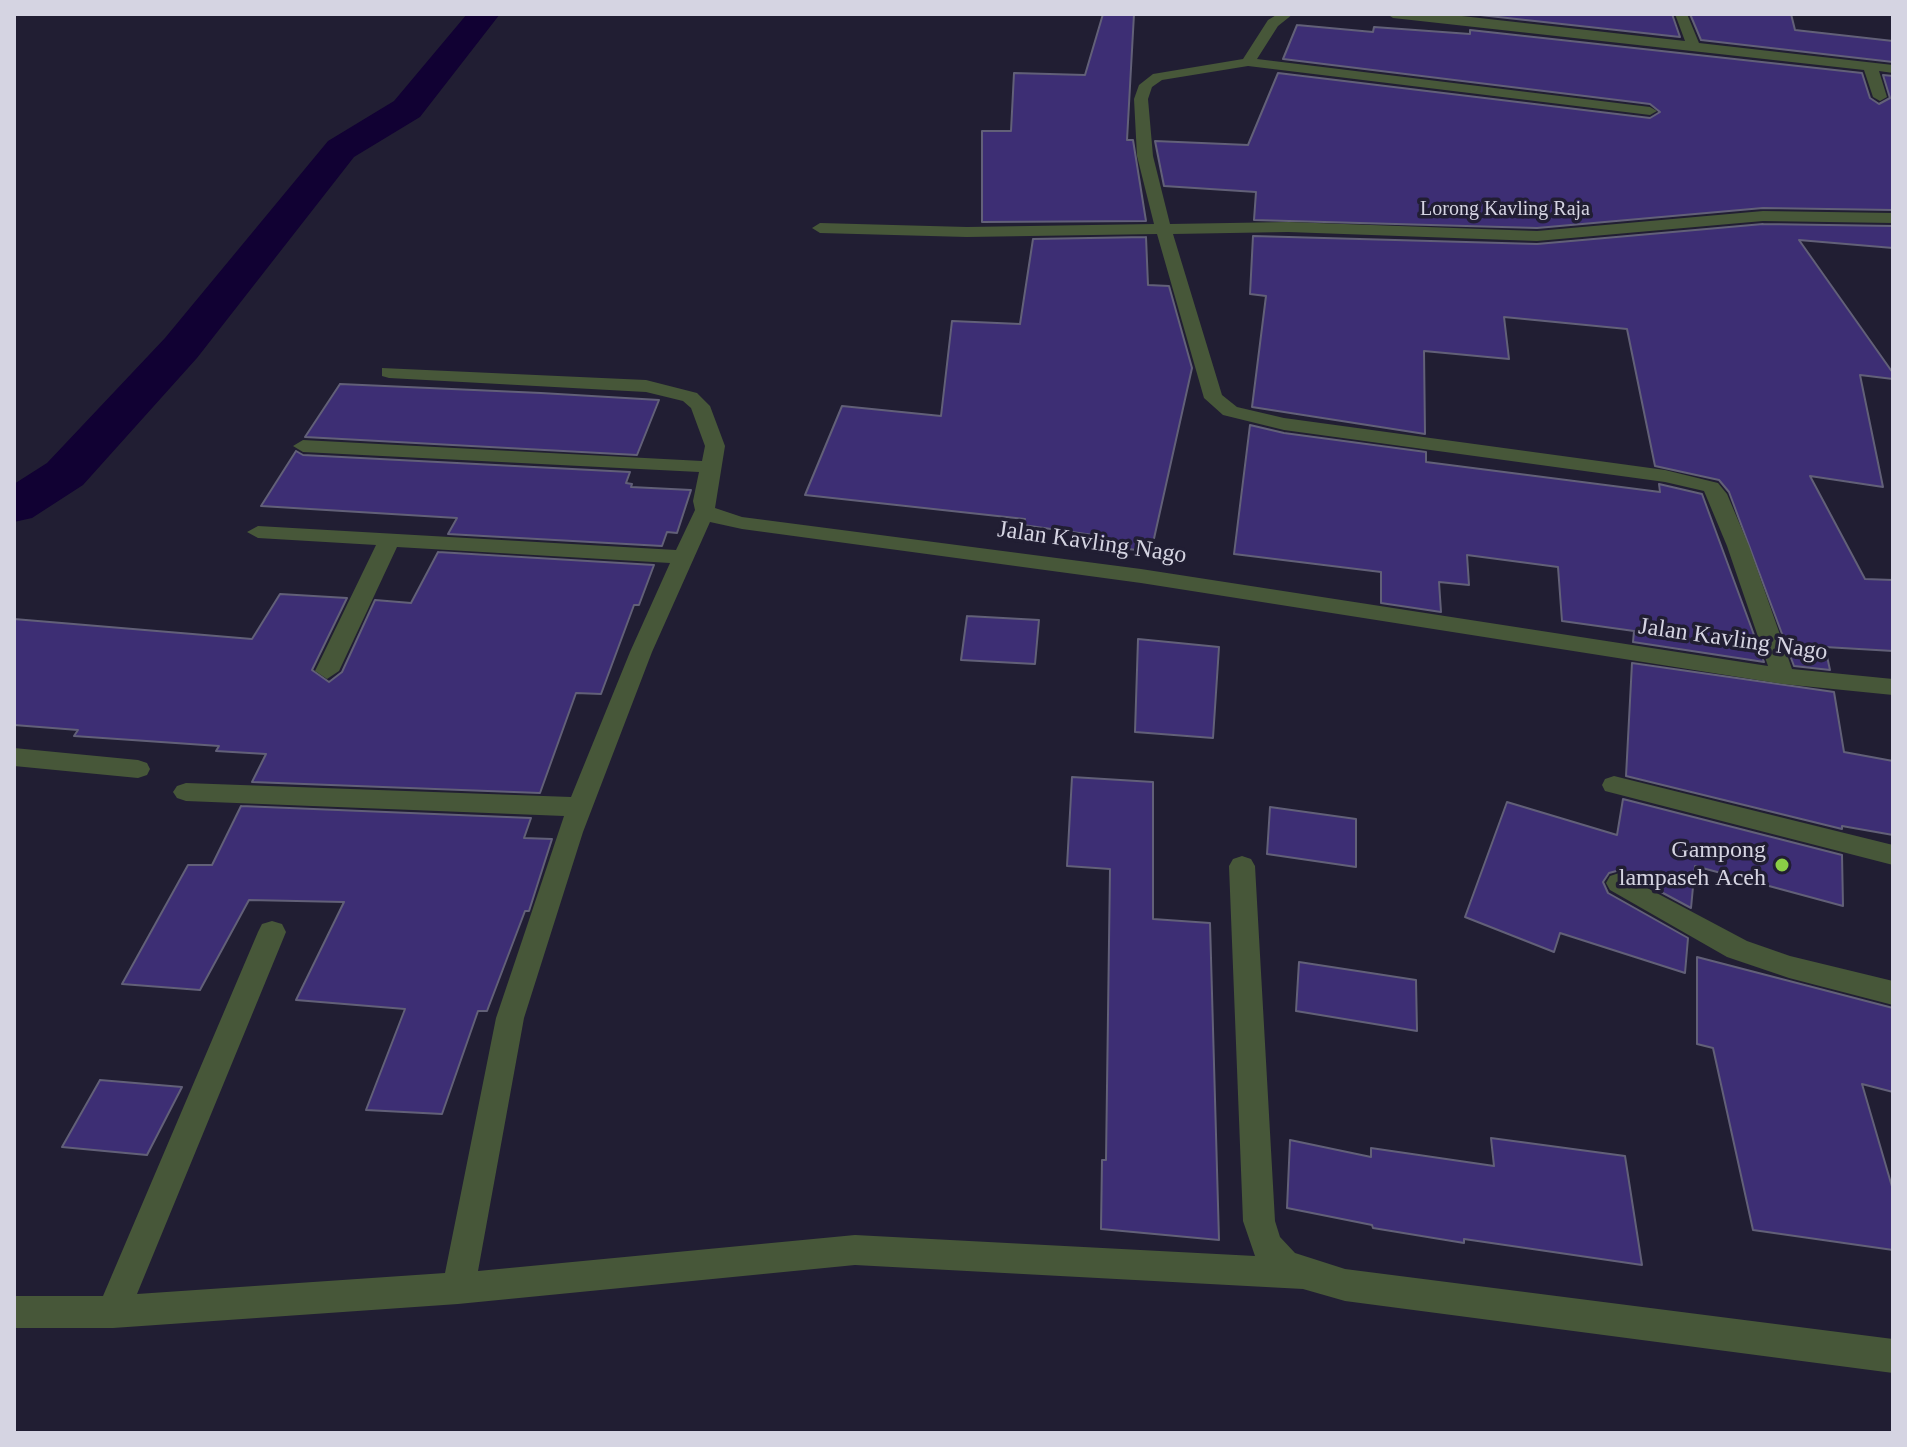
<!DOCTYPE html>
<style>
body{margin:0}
#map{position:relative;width:1907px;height:1447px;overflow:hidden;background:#211e33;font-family:"Times New Roman",serif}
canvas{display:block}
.frame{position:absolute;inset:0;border:16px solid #d5d4e2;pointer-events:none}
</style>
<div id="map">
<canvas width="1907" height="1447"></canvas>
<div class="frame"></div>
</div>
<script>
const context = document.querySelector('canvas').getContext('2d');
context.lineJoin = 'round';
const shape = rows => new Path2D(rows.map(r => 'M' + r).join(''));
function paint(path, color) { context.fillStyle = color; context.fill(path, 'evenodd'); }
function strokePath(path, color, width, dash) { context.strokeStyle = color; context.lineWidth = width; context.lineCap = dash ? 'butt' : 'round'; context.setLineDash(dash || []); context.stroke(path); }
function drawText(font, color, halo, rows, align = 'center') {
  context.font = font + ' "Times New Roman",serif'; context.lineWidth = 7; context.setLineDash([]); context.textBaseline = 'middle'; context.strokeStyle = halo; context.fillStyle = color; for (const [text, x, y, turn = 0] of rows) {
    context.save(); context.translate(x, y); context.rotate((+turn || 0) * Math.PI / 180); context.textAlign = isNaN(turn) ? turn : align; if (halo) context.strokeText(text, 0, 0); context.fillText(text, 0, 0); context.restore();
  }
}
const canal = shape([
 [467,14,500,14,420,117,354,157,197,358,83,485,32,518,14,522,14,484,47,463,165,338,328,141,394,101,467,14]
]);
const building = shape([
 [1103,14,1134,14,1127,140,1133,140,1146,221,982,222,982,131,1011,131,1014,73,1085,75,1103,14],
 [1471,14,1672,14,1680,37,1471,14],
 [1690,14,1791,14,1795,30,1893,41,1893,62,1701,40,1690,14],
 [1297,25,1373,32,1374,27,1470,34,1470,30,1862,73,1870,98,1879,104,1890,98,1883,75,1893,76,1893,210,1763,208,1537,228,1254,220,1256,192,1164,186,1155,141,1248,145,1278,73,1650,118,1660,112,1650,104,1283,59,1297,25],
 [1763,224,1893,226,1893,248,1799,240,1893,373,1893,379,1860,375,1883,487,1810,476,1865,579,1893,580,1893,651,1825,647,1830,670,1794,666,1729,492,1719,480,1655,466,1627,329,1504,317,1509,359,1424,351,1425,434,1252,407,1266,296,1250,294,1253,236,1537,244,1763,224],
 [1146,237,1148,285,1169,286,1192,368,1151,552,1091,544,1093,535,1023,525,1025,519,805,495,842,406,941,416,952,321,1020,324,1033,239,1146,237],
 [340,384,541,393,659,400,637,455,305,437,340,384],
 [1250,425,1284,433,1426,452,1426,462,1660,492,1659,484,1702,494,1764,662,1633,642,1634,631,1562,621,1558,567,1467,555,1469,585,1439,582,1441,612,1381,603,1381,572,1234,554,1250,425],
 [296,451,303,455,630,472,626,483,632,484,631,487,691,490,677,533,667,532,662,546,448,534,457,518,261,506,296,451],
 [438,552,654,565,639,605,634,605,601,694,576,693,540,793,252,782,266,754,216,751,219,746,74,736,78,730,14,725,14,619,252,639,280,594,347,598,312,670,329,682,342,672,375,600,411,603,438,552],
 [967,616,1039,620,1035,664,961,660,967,616],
 [1138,639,1219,647,1213,738,1135,732,1138,639],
 [1632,663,1834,692,1844,752,1893,761,1893,835,1842,826,1842,829,1626,776,1632,663],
 [1072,777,1153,782,1153,919,1210,923,1219,1240,1101,1229,1102,1160,1106,1160,1110,869,1067,866,1072,777],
 [1623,799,1842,855,1843,906,1695,866,1691,908,1620,870,1609,873,1603,882,1608,893,1688,938,1685,973,1560,933,1554,952,1465,917,1507,802,1617,835,1623,799],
 [241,806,531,818,524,838,552,839,529,911,525,911,487,1011,478,1011,442,1114,366,1110,405,1009,296,1000,344,902,249,900,200,990,122,984,188,865,212,865,241,806],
 [1270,807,1356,819,1356,867,1267,854,1270,807],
 [1697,957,1893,1008,1893,1092,1862,1084,1893,1190,1893,1250,1753,1230,1713,1048,1697,1044,1697,957],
 [1299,962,1416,980,1417,1031,1296,1011,1299,962],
 [100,1080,182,1087,147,1155,62,1147,100,1080],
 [1491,1138,1625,1156,1642,1265,1464,1239,1464,1243,1373,1228,1372,1225,1287,1208,1290,1140,1371,1157,1371,1148,1494,1166,1491,1138]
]);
const street = shape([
 [1278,14,1293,14,1278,26,1257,59,1650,107,1657,111,1650,115,1248,66,1162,80,1152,87,1148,99,1153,156,1170,224,1288,222,1537,231,1763,211,1893,213,1893,223,1763,221,1537,241,1288,232,1173,234,1222,395,1237,407,1284,418,1665,470,1718,483,1727,494,1749,546,1792,669,1893,679,1893,695,1783,684,1141,583,742,529,710,522,652,652,583,832,524,1018,478,1271,855,1235,1255,1256,1243,1221,1229,866,1233,859,1242,856,1251,859,1255,866,1275,1221,1280,1237,1295,1253,1345,1269,1893,1339,1893,1373,1345,1301,1303,1289,855,1265,458,1304,113,1328,14,1328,14,1296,103,1296,258,932,262,924,272,921,282,924,286,932,137,1294,445,1273,496,1018,564,816,186,801,177,798,173,792,177,786,186,783,571,797,630,652,670,563,397,547,339,671,327,679,315,671,376,545,258,538,247,532,258,526,676,550,695,510,693,501,699,472,303,452,293,446,303,440,702,461,705,446,691,408,683,401,646,392,389,378,382,376,382,368,646,380,697,393,710,406,725,446,715,508,742,517,1141,569,1768,666,1727,546,1704,491,1665,482,1284,430,1223,415,1204,398,1157,234,967,237,820,233,812,228,820,223,967,227,1154,224,1137,156,1134,99,1139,85,1153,74,1243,59,1268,20,1278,14],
 [1387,14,1444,14,1685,41,1675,14,1687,14,1699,43,1893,65,1893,73,1879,71,1887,97,1880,101,1873,97,1864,70,1393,18,1387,14],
 [14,748,138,760,147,763,150,769,147,775,138,778,14,766,14,748],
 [1614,776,1893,845,1893,865,1605,791,1602,785,1605,779,1614,776],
 [1619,873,1747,941,1790,956,1893,981,1893,1005,1789,978,1727,957,1610,890,1606,883,1610,876,1619,873]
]);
const markers = [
 [1782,865,8,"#8bce46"]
];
const farStreetnames = [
 ["Lorong Kavling Raja",1505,210]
];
const streetNames = [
 ["Jalan Kavling Nago",1092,543,8],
 ["Jalan Kavling Nago",1733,640,8]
];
const poiNames = [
 ["Gampong",1766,851],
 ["lampaseh Aceh",1766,879]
];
paint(canal, '#110133');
paint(building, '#3d2e74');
strokePath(building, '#626078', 2);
paint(street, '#475739');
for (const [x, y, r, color] of markers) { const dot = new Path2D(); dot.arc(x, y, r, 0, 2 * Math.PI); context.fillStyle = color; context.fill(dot); strokePath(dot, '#211e33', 3); }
drawText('20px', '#d5d4e2', '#211e33', farStreetnames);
drawText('24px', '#d5d4e2', '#211e33', streetNames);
drawText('24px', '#d5d4e2', '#211e33', poiNames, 'right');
</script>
